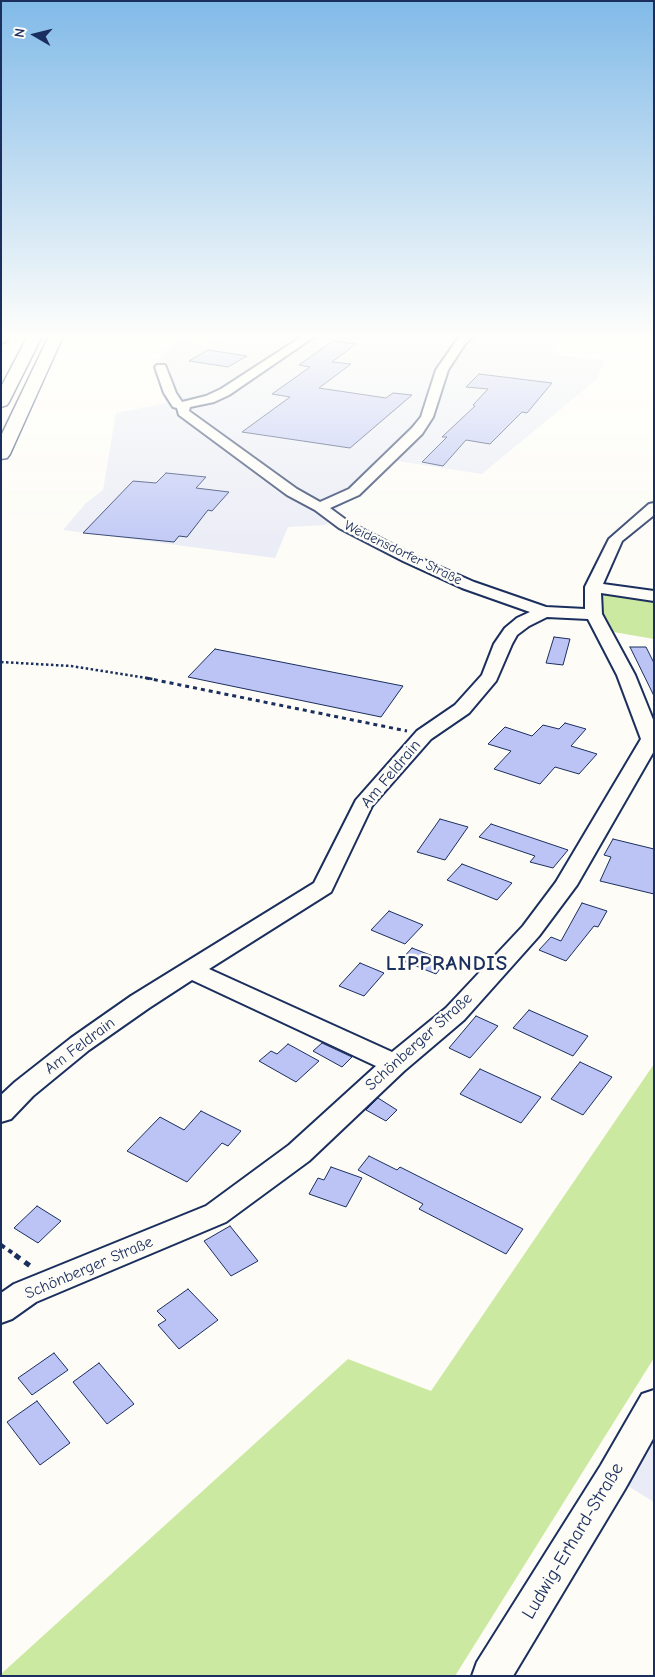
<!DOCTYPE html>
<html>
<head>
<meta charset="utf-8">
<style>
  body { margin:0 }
  #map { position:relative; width:655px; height:1677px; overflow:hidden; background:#fdfcf7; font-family:"Comic Neue",sans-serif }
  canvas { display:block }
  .frame { position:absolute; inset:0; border:2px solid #1b2f5e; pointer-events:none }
  .north { position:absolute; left:10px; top:10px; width:50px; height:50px; -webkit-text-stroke:4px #fdfcf7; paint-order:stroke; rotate:278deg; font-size:14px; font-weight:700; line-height:20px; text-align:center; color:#1b2f5e }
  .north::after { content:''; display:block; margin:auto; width:18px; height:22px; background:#1b2f5e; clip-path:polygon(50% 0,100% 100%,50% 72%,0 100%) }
</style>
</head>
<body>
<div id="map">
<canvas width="655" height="1677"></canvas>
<div class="frame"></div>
<div class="north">N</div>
</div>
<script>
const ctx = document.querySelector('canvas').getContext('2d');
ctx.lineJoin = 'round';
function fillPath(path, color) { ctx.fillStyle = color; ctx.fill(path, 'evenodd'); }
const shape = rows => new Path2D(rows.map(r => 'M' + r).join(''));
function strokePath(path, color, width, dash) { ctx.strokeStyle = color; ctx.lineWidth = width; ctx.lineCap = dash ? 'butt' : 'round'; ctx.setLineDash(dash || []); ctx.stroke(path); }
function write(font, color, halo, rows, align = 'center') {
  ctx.font = font + ' "Comic Neue",sans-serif'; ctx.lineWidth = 5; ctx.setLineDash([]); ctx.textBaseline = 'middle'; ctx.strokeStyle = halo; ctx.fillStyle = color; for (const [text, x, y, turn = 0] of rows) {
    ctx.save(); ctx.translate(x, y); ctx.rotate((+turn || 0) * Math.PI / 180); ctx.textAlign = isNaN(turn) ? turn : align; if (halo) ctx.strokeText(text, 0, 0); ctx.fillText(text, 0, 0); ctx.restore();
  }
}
fillPath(shape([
  [225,334,558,334,551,354,604,361,597,379,482,474,397,461,335,511,326,525,288,527,275,558,63,530,86,503,103,490,116,413,166,403,156,362,177,341,207,345],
  [654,1405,654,1502,613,1477]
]), '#e9ebf6');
fillPath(shape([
  [593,587,654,596,654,639,602,630],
  [654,1064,654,1358,455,1676,1,1676,1,1674,348,1359,431,1391]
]), '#cce9a1');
const building = shape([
  [333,341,356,344,332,362,351,364,319,388,386,398,393,393,412,395,350,448,242,432,290,397,272,394,310,367,299,365,333,341],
  [208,350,247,356,228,367,189,361,208,350],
  [479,374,552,383,527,413,522,412,490,444,466,440,443,466,422,462,447,437,442,437,475,406,473,405,488,389,466,387,479,374],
  [166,473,206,477,196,488,229,492,212,511,208,510,187,537,179,536,174,542,83,533,133,481,156,483,166,473],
  [554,637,570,639,563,665,546,663,554,637],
  [630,647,646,647,654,663,654,696,630,647],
  [215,649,403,686,381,717,188,677,215,649],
  [565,723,586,729,571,746,597,754,579,774,555,767,540,784,494,769,511,751,488,744,505,727,532,736,543,725,559,729,565,723],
  [440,819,468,827,445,860,417,852,440,819],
  [491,824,568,850,553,868,530,862,535,856,479,837,491,824],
  [613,839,654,849,654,894,600,881,611,857,604,855,613,839],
  [462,864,512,883,497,900,447,880,462,864],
  [582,903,607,911,598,927,594,926,566,961,539,950,551,937,561,941,582,903],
  [389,911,423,925,405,944,371,930,389,911],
  [412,948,446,961,436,974,401,960,412,948],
  [360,963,384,973,364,996,339,986,360,963],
  [529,1010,588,1036,573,1056,513,1028,529,1010],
  [476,1016,498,1026,470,1058,449,1048,476,1016],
  [322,1043,352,1057,342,1067,313,1051,322,1043],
  [288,1044,319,1061,296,1082,259,1061,271,1051,277,1054,288,1044],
  [580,1062,612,1077,583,1115,551,1099,580,1062],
  [480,1069,541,1097,521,1123,460,1094,480,1069],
  [378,1098,397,1110,386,1121,366,1110,378,1098],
  [201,1111,241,1131,228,1146,222,1143,187,1182,127,1151,160,1117,184,1130,201,1111],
  [369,1156,397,1170,400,1167,523,1229,506,1254,419,1209,423,1204,358,1170,369,1156],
  [331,1167,362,1178,346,1207,309,1194,318,1178,324,1180,331,1167],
  [37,1206,61,1221,38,1243,14,1228,37,1206],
  [230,1226,258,1261,231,1276,204,1241,230,1226],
  [188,1289,218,1320,179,1349,158,1325,166,1320,157,1311,188,1289],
  [54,1353,68,1370,32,1395,18,1378,54,1353],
  [99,1363,134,1404,107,1424,73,1382,99,1363],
  [37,1401,70,1443,40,1465,7,1422,37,1401]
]);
fillPath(building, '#bbc4f5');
strokePath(building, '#1b2f5e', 1);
const minor = shape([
  [1,334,9,334,5,342,1,343,1,334],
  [306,334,318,334,229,395,214,402,190,407,189,411,297,489,320,502,349,489,412,428,421,417,436,370,457,340,464,334,475,334,465,344,448,370,433,417,422,434,359,495,330,508,349,522,413,555,474,582,546,607,585,609,585,587,609,539,649,504,654,503,654,515,622,541,603,584,654,591,654,601,601,593,602,614,635,675,654,722,654,751,577,885,539,936,464,1020,404,1071,309,1161,226,1222,36,1302,12,1319,1,1323,1,1293,14,1284,206,1206,289,1145,376,1066,192,980,149,1008,89,1050,33,1096,11,1119,1,1122,1,1095,15,1082,71,1038,131,996,314,883,356,800,417,731,455,705,482,675,494,644,505,628,517,618,530,612,462,588,403,561,339,528,315,510,287,495,179,415,177,408,173,407,164,393,155,367,157,365,165,365,176,393,182,402,206,396,221,389,306,334],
  [547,617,588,619,617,675,641,739,556,882,523,926,446,1008,392,1052,209,969,331,892,372,806,431,739,469,713,496,681,512,644,517,635,529,626,547,617],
  [654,1390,654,1437,625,1489,513,1676,472,1676,477,1662,601,1465,642,1394,654,1390]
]);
const highway = shape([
  [29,334,43,334,9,402,7,405,1,407,1,387,29,334],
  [50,334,64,334,10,454,7,458,1,459,1,436,50,334]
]);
strokePath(minor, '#1b2f5e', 4);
strokePath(highway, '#1b2f5e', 3);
strokePath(shape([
  [1,662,71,666,153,679]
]), '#1b2f5e', 2.5, [2.5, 2.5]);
strokePath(shape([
  [146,678,407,731]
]), '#1b2f5e', 3, [4, 4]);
strokePath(shape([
  [1,1245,17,1256]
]), '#1b2f5e', 4, [4.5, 4.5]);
strokePath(shape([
  [15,1255,33,1268]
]), '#1b2f5e', 5, [6, 6]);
fillPath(minor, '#fdfcf7');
fillPath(highway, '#fdfcf7');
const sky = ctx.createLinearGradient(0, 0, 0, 569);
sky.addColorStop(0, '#81bae8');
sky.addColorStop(0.59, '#fefefb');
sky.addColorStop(1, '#fefefb00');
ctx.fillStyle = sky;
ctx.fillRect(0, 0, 655, 569);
write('14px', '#1b2f5e', '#fdfcf7', [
  ["Weidensdorfer Straße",403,553,26]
]);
write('16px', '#1b2f5e', '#fdfcf7', [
  ["Am Feldrain",391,774,-50],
  ["Schönberger Straße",419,1042,-42],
  ["Am Feldrain",80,1046,-37],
  ["Schönberger Straße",89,1268,-23]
]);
write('19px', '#1b2f5e', '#fdfcf7', [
  ["Ludwig-Erhard-Straße",573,1541,-59]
]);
ctx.letterSpacing = '1px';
write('bold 21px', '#1b2f5e', '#fdfcf7', [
  ["LIPPRANDIS",447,964]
]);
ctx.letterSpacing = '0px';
</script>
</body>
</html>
